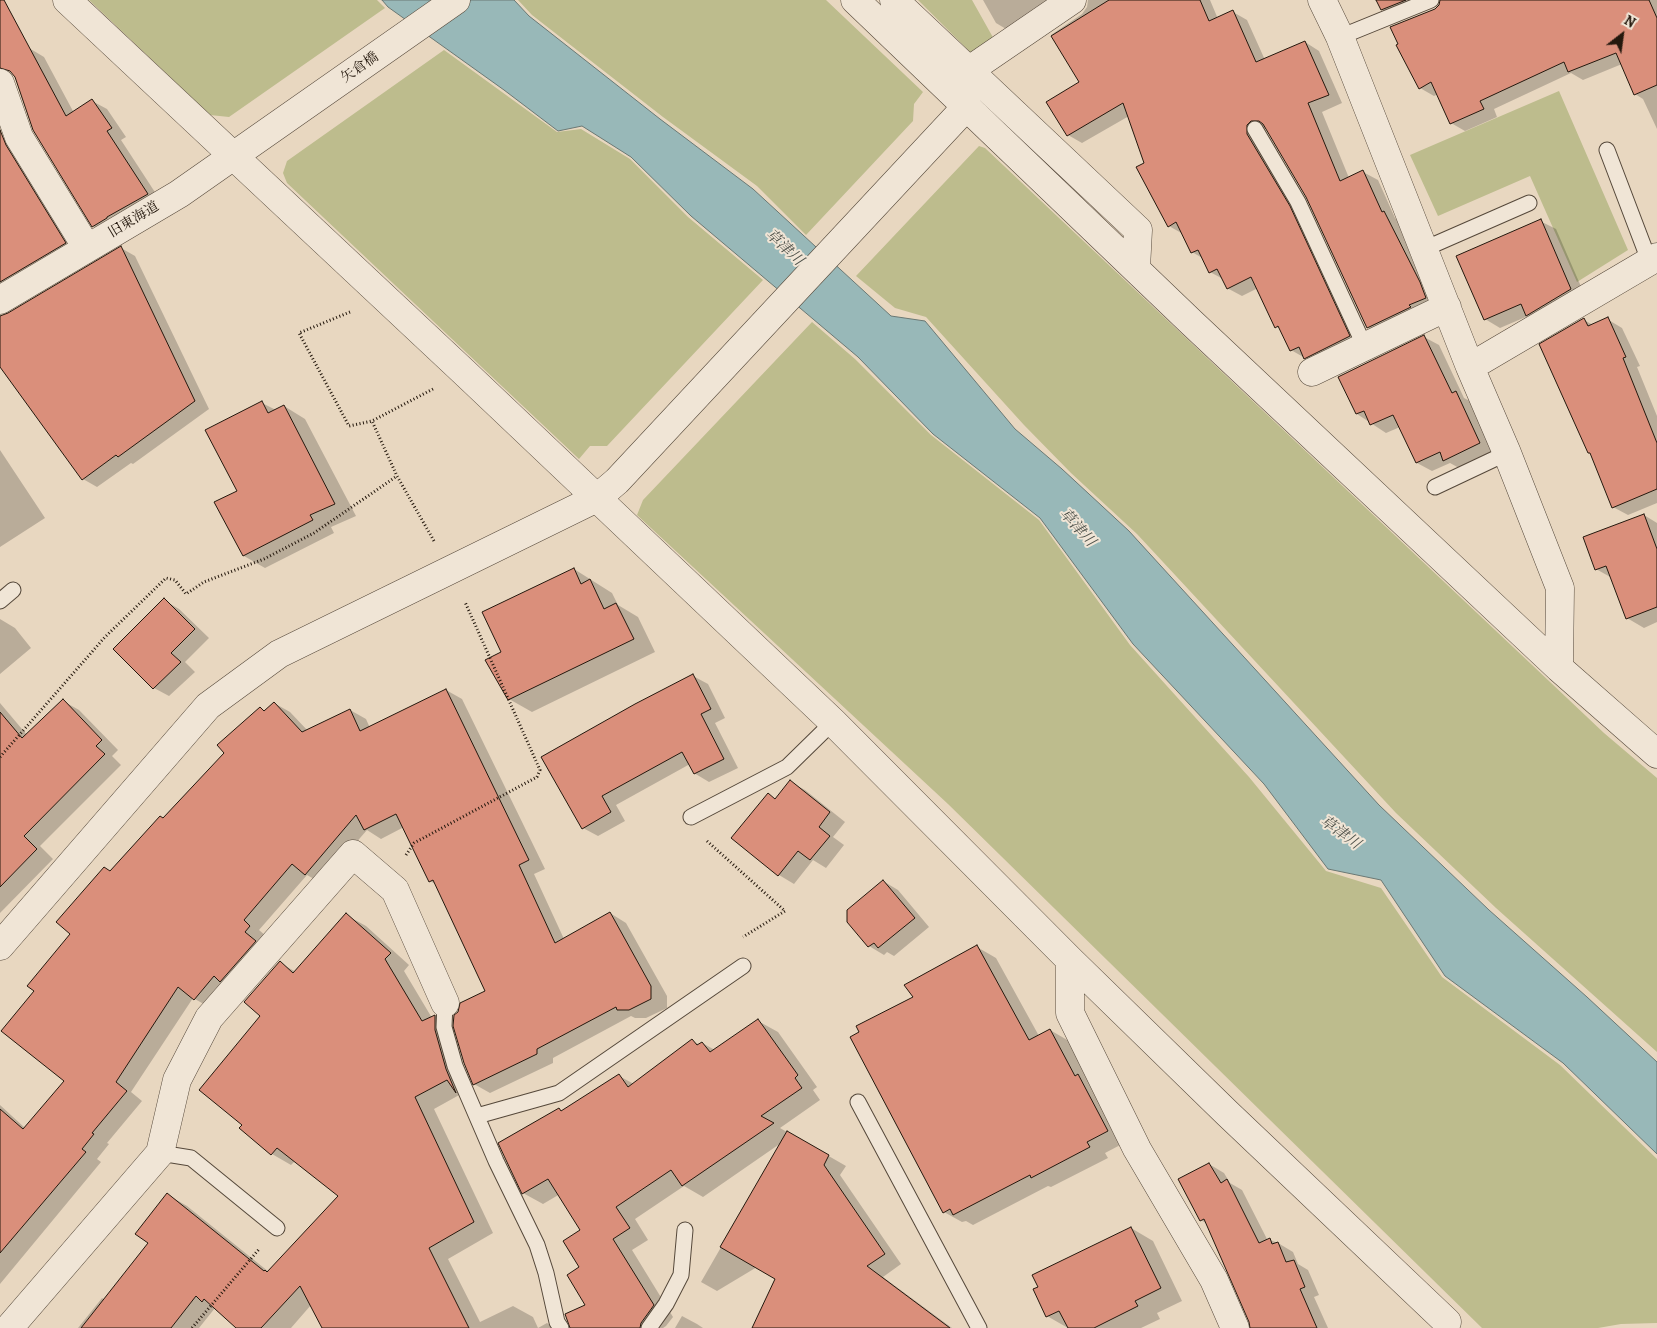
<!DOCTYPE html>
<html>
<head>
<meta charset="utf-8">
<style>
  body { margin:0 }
  #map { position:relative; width:1657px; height:1328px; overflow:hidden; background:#e8d7c0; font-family:Alegreya,serif }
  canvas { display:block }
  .north { position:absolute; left:1597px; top:10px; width:50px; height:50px; -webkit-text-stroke:4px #f0e5d6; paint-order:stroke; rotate:30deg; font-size:14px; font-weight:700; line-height:20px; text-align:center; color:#24180d }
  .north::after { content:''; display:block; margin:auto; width:18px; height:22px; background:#24180d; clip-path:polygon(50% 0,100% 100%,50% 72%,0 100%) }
</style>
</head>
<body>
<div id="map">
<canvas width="1657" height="1328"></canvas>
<div class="north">N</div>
</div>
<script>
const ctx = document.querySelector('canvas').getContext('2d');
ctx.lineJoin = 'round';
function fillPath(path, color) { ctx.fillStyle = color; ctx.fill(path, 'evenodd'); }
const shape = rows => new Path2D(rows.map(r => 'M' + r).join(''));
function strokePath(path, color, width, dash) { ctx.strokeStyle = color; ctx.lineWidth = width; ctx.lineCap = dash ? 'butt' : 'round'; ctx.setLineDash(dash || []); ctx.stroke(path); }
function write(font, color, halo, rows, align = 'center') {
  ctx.font = font + ' Alegreya,"Noto Serif JP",serif'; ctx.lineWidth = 4; ctx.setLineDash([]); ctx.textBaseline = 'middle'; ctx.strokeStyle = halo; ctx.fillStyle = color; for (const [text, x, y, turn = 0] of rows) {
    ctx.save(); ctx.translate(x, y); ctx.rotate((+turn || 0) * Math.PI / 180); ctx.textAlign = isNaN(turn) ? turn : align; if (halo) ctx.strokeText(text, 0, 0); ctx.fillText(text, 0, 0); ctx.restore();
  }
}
fillPath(shape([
  [89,0,377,0,385,8,229,117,210,115],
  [518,0,826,0,923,92,914,104,913,121,806,235,757,186,663,117,532,15],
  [918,0,972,0,995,41,973,55],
  [444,50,557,132,581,129,630,159,688,217,763,280,607,446,590,446,579,459,287,183,283,173,287,161],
  [1559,91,1628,250,1577,282,1530,176,1438,216,1410,155],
  [979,146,985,148,1604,733,1657,778,1657,1052,1496,908,1396,813,1137,534,1071,473,1024,425,926,317,895,308,856,276],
  [812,322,855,359,931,435,1039,520,1130,645,1249,777,1326,871,1381,888,1442,977,1560,1065,1657,1159,1657,1323,1621,1324,1598,1328,1482,1328,948,804,637,515,643,500]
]), '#bdbc8d');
const water = shape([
  [382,0,514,0,529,16,660,119,753,189,891,316,925,321,1015,429,1062,469,1129,531,1379,805,1489,910,1587,997,1657,1062,1657,1154,1563,1063,1445,976,1381,880,1328,869,1264,784,1133,644,1040,518,933,434,858,357,691,216,631,157,582,126,558,131,504,90,388,7,382,0]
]);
fillPath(water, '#98b8b8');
strokePath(water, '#6a7874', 1);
fillPath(shape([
  [983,0,1070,0,1011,32,996,23],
  [1088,0,1210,0,1218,19,1233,12,1247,20,1265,60,1305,42,1319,51,1342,103,1322,112,1349,178,1363,172,1378,180,1395,218,1399,221,1439,306,1382,336,1368,327,1307,197,1267,128,1265,128,1261,133,1363,345,1319,366,1291,350,1281,329,1276,327,1258,288,1242,296,1227,288,1223,279,1210,272,1204,259,1192,252,1183,234,1169,226,1129,116,1082,143,1068,135,1081,82,1051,35,1082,14,1087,7],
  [1378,0,1440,0,1397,17,1382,9],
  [1441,0,1657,0,1657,129,1643,99,1635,94,1622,64,1583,80,1571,73,1494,109,1497,117,1465,131,1451,123,1438,94,1434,96,1420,88,1436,9,1441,2],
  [29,48,44,57,74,113,92,101,107,109,126,137,121,140,162,203,108,235,93,226],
  [2,137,21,148,84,254,0,309,0,139],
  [1540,221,1556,229,1586,298,1542,324,1528,316,1500,328,1485,319],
  [121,248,135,256,209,409,133,464,131,463,97,487,83,479,0,364,0,359,8,315],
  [1607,319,1622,328,1640,366,1637,367,1657,416,1657,503,1628,515,1613,507,1584,320,1593,325],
  [1424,337,1439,345,1464,398,1470,401,1495,452,1459,468,1450,463,1432,471,1417,463,1400,427,1386,433,1357,414],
  [262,403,276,410,284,406,305,419,356,516,331,527,334,533,265,568,244,556,216,503,239,491],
  [0,450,45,518,0,547],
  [1644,515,1657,523,1657,622,1644,628,1627,618,1612,578,1596,569],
  [574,569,612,593,618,605,638,617,655,652,532,712,509,699,502,653],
  [164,600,179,609,209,638,185,662,195,672,169,696,154,688],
  [0,619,15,628,31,648,0,674],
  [693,676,708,684,725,718,715,723,738,768,709,782,694,773,690,764,616,805,625,821,598,836,583,828,542,757],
  [446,690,462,699,545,869,534,874,564,939,610,913,626,923,667,996,667,1008,646,1018,635,1018,631,1016,553,1058,553,1063,490,1093,474,1084,486,992,437,885,430,881,404,827,381,839,367,830,321,883,307,875,259,930,266,936,211,1008,193,998,131,1092,142,1101,107,1143,109,1144,97,1159,101,1162,0,1284,0,1105,25,1128,66,1080,36,991,111,872,225,753,260,708,265,711,274,703,290,712,308,731,350,710,366,719,370,728],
  [63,701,79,710,118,750,112,756,121,765,40,846,53,859,0,913,0,703,27,735],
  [790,782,805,790,845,822,833,837,844,845,826,868,813,860,794,884,779,875,733,838,768,795,776,799],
  [883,881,898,890,929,927,894,956,887,952,884,955,869,946],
  [346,915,366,926,409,965,404,971,432,1018,435,1016,454,1028,454,1042,461,1094,434,1109,493,1233,448,1259,480,1322,513,1306,533,1317,538,1328,547,1323,555,1328,323,1328,311,1305,291,1328,238,1328,215,1308,199,1328,78,1328,102,1298,105,1300,150,1243,168,1195,187,1206,269,1272,340,1196,295,1161,291,1165,272,1154,244,1125,262,1016,280,963,296,972],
  [977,947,996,958,1039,1036,1050,1030,1069,1041,1126,1142,1105,1153,1108,1158,1051,1187,1048,1186,973,1225,966,1221,962,1222,944,1212,915,998],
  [758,1021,778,1032,817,1087,813,1090,820,1100,780,1128,846,1166,840,1175,901,1264,883,1277,952,1328,755,1328,777,1278,757,1267,717,1291,701,1282,781,1143,703,1197,684,1186,635,1219,648,1240,632,1250,673,1317,666,1326,663,1328,572,1328,586,1305,581,1268,582,1230,560,1194,543,1204,523,1193,559,1109,562,1111,619,1076,634,1084,692,1041,700,1045,702,1043,715,1050],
  [1209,1164,1224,1173,1230,1183,1242,1190,1268,1241,1270,1240,1278,1243,1293,1252,1298,1264,1308,1270,1319,1295,1314,1297,1328,1328,1255,1328,1207,1224,1201,1220],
  [1131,1228,1153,1241,1182,1301,1157,1313,1160,1319,1141,1328,1068,1328,1047,1316],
  [682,1316,697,1324,703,1328,675,1328]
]), '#0003');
const building = shape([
  [0,0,4,0,66,116,92,99,112,128,107,131,148,194,107,217,107,218,92,227,33,130,15,77,10,71,0,68,0,0],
  [1109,0,1200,0,1209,21,1233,10,1256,62,1305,41,1329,95,1308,103,1340,181,1363,170,1382,212,1384,211,1420,282,1426,298,1409,305,1411,307,1367,328,1306,197,1263,124,1259,121,1251,121,1247,125,1247,134,1290,206,1350,336,1304,359,1299,347,1290,351,1278,326,1275,328,1251,277,1227,289,1217,269,1209,273,1198,250,1191,253,1176,222,1168,227,1136,167,1144,163,1123,103,1067,136,1046,102,1079,82,1051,36,1109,0],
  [1376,0,1406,0,1381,10,1376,0],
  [1440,0,1649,0,1657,18,1657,85,1634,95,1616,53,1568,72,1564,62,1480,101,1484,109,1450,124,1431,82,1419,89,1396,45,1398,44,1390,27,1435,9,1439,5,1440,0],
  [0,130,6,145,66,243,0,282,0,130],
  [1541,219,1571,289,1526,316,1521,304,1484,320,1456,256,1541,219],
  [121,246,195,401,118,457,116,455,82,480,0,367,0,316,8,313,121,246],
  [1608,317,1626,357,1623,358,1657,443,1657,489,1612,508,1590,453,1588,453,1539,344,1584,318,1588,326,1608,317],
  [1424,335,1452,393,1456,391,1480,443,1443,461,1440,452,1416,463,1393,415,1370,425,1364,411,1356,414,1338,377,1424,335],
  [262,401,268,413,284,405,335,504,310,515,313,520,243,556,214,502,237,491,205,430,262,401],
  [1644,514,1657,549,1657,607,1626,619,1606,566,1595,570,1583,537,1644,514],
  [574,568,581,584,590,579,604,609,616,603,634,639,508,700,485,660,501,652,482,612,574,568],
  [164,598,195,629,171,653,181,662,153,689,113,649,164,598],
  [693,674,711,709,701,714,724,759,694,774,682,752,602,796,611,812,582,829,541,757,635,704,693,674],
  [446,689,529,860,519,865,555,943,610,912,651,986,651,999,629,1010,617,1010,616,1007,537,1049,537,1054,473,1085,464,1063,453,1026,454,1015,458,1012,460,1003,485,991,433,880,429,882,396,814,364,830,356,815,305,875,292,864,244,920,250,926,245,932,256,941,220,982,214,976,194,1000,178,987,116,1082,127,1091,92,1133,94,1134,82,1149,86,1152,0,1253,0,1109,23,1129,64,1081,1,1031,34,991,27,986,70,934,56,922,104,867,110,871,160,816,163,818,224,753,217,745,260,707,264,711,274,702,302,732,350,709,360,731,446,689],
  [63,699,102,740,96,746,105,754,24,836,37,849,0,887,0,712,22,738,63,699],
  [790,780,830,812,819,827,830,836,810,860,798,851,778,876,731,838,768,793,775,799,790,780],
  [883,880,915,918,878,948,874,943,868,947,847,922,847,910,883,880],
  [346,913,391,953,385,959,422,1021,435,1015,435,1030,446,1069,456,1093,447,1080,415,1097,474,1222,429,1248,469,1328,322,1328,300,1286,261,1328,236,1328,204,1299,202,1302,196,1296,171,1328,81,1328,148,1243,135,1234,167,1193,264,1271,265,1270,267,1272,338,1196,277,1148,271,1155,239,1128,242,1125,199,1090,260,1016,244,1002,280,961,293,973,346,913],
  [977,945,1029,1040,1050,1029,1075,1076,1078,1074,1108,1131,1087,1142,1090,1147,1031,1178,1030,1175,953,1215,950,1209,943,1213,850,1037,859,1032,856,1026,913,997,904,985,977,945],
  [758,1019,798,1075,795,1078,802,1088,761,1116,774,1123,682,1186,671,1170,616,1207,630,1228,613,1239,654,1305,641,1323,640,1328,570,1328,565,1314,585,1305,567,1275,579,1267,563,1241,580,1230,548,1179,522,1194,498,1143,559,1108,561,1111,619,1074,628,1087,692,1039,697,1045,702,1042,710,1052,758,1019],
  [787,1131,829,1155,824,1165,885,1254,867,1266,950,1328,752,1328,775,1279,720,1247,787,1131],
  [1209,1163,1221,1183,1227,1179,1259,1243,1270,1238,1272,1244,1278,1242,1286,1262,1294,1260,1305,1287,1300,1289,1317,1328,1250,1328,1249,1322,1204,1219,1200,1221,1178,1179,1209,1163],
  [1131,1227,1161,1288,1135,1301,1138,1306,1094,1328,1068,1328,1059,1311,1046,1317,1033,1289,1038,1287,1032,1275,1131,1227]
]);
fillPath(building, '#da8f7b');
strokePath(building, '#24180d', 1);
const lane = shape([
  [1340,37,1431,0],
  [1255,129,1298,202,1365,347],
  [1607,150,1650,263],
  [1424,249,1529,203],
  [1435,487,1507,453],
  [0,601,13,590],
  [691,817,787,767,833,722],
  [445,1003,444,1027,455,1066,496,1161,537,1245,546,1273,557,1322,561,1328],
  [858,1102,979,1328],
  [477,1116,559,1093,743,966],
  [160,1153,191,1158,277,1228],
  [649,1328,666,1304,681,1275,685,1230]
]);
const street = shape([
  [67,0,465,373,833,722,1070,960,1227,1113,1447,1322],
  [855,0,1192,323,1559,668,1657,754],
  [894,0,1138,230,1136,268],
  [1322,0,1340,37,1470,367,1507,453,1560,588,1559,668],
  [968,71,1072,0],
  [0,83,19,137,87,248],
  [0,300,179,194,456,0],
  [1470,367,1657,257],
  [1312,372,1447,307],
  [0,946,208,706,279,654,597,498,617,481,967,106],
  [1070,960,1070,1013,1137,1149,1214,1280,1235,1328],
  [9,1328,160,1153,177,1080,209,1018,353,854,395,890,445,1003]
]);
strokePath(lane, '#55483a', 17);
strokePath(street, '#55483a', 29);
strokePath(shape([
  [350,312,299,333,349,426,372,421],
  [433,389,372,421,397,476,434,541],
  [0,757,105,637,166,578,175,580,186,594,204,582,264,559,314,533,397,476],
  [707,841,785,911,743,937],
  [406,855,414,843,537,777,540,770,465,602],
  [192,1328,260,1248]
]), '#24180d', 3, [1, 2.5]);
strokePath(lane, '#f0e5d6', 15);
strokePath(street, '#f0e5d6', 28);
write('14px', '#24180d', '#f0e5d6', [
  ["矢倉橋",360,68,-35],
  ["旧東海道",134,220,-31]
]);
write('italic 15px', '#4d5049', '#f0e5d6', [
  ["草津川",784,248,43],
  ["草津川",1077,528,48],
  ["草津川",1340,833,36]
]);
</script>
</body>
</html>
